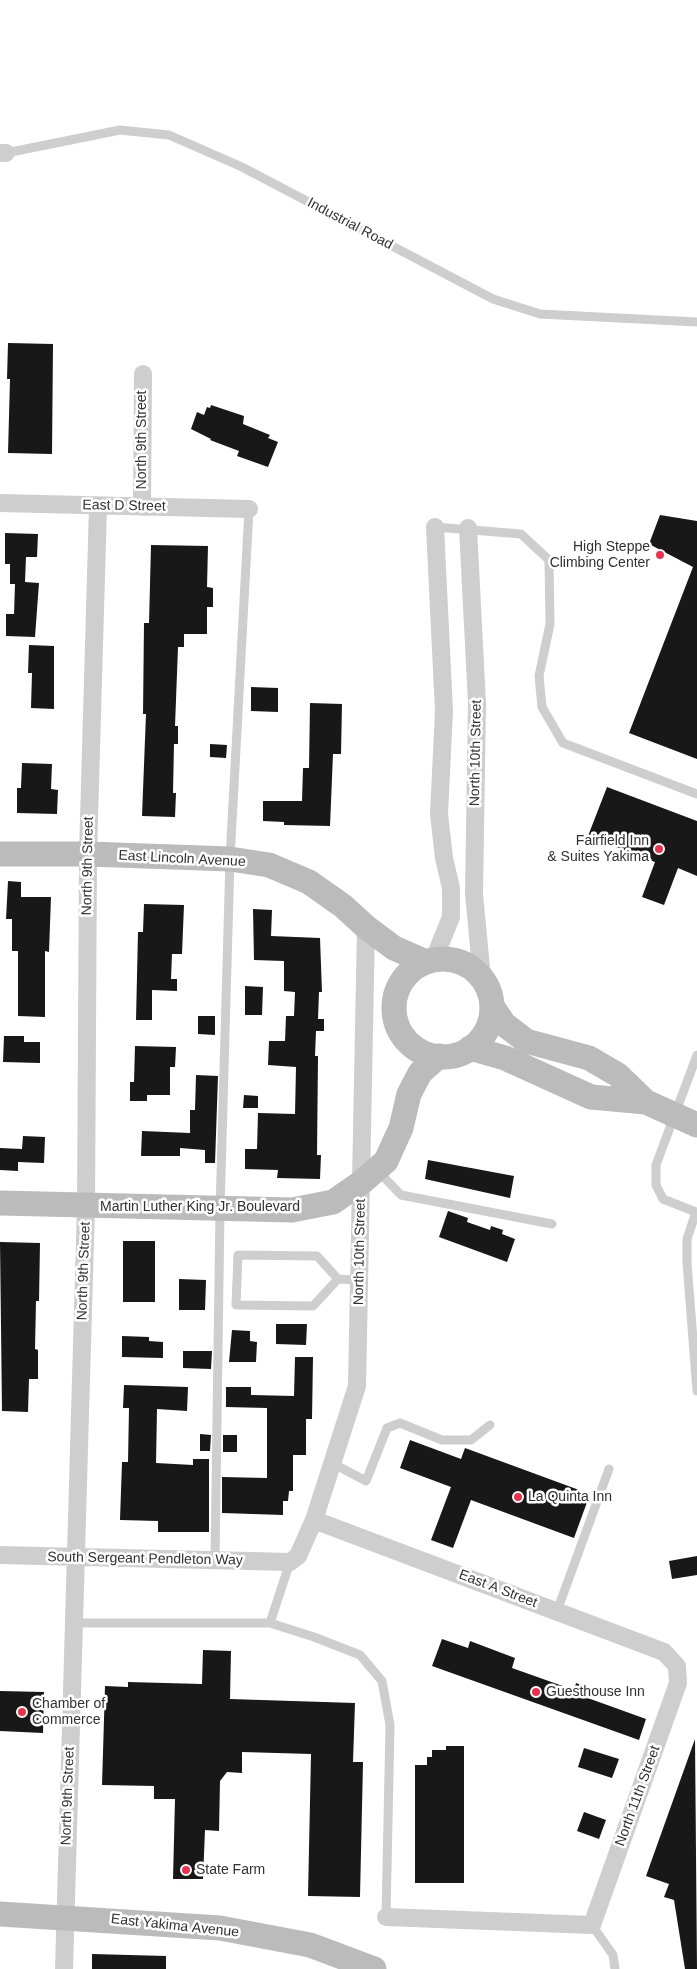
<!DOCTYPE html>
<html>
<head>
<meta charset="utf-8">
<style>
  body { margin:0 }
  canvas { display:block; background:#fff }
</style>
</head>
<body>
<canvas width="697" height="1969"></canvas>
<script>
const ctx = document.querySelector('canvas').getContext('2d');
ctx.lineJoin = 'round';
function fillPath(path, color) { ctx.fillStyle = color; ctx.fill(path, 'evenodd'); }
const shape = rows => new Path2D(rows.map(r => 'M' + r).join(''));
function strokePath(path, color, width, dash) { ctx.strokeStyle = color; ctx.lineWidth = width; ctx.lineCap = dash ? 'butt' : 'round'; ctx.setLineDash(dash || []); ctx.stroke(path); }
function write(font, color, halo, rows, align = 'center') {
  ctx.font = font + ' Arial,sans-serif'; ctx.lineWidth = 5; ctx.setLineDash([]); ctx.textBaseline = 'middle'; ctx.strokeStyle = halo; ctx.fillStyle = color; for (const [text, x, y, turn = 0] of rows) {
    ctx.save(); ctx.translate(x, y); ctx.rotate((+turn || 0) * Math.PI / 180); ctx.textAlign = isNaN(turn) ? turn : align; if (halo) ctx.strokeText(text, 0, 0); ctx.fillText(text, 0, 0); ctx.restore();
  }
}
fillPath(shape([
  [8,343,53,344,52,454,8,453,10,379,7,379],
  [211,405,244,416,243,424,270,435,268,438,278,442,268,467,237,456,239,451,210,440,211,439,191,429,197,412,204,415,207,407,210,408],
  [660,515,697,521,697,759,629,733,693,567,649,544],
  [5,533,38,534,37,557,26,557,25,582,39,583,35,637,6,636,6,614,14,614,15,584,10,584,10,564,5,564],
  [151,545,208,546,207,587,213,588,213,607,207,607,207,634,184,634,184,647,178,647,175,726,178,726,178,744,174,744,173,793,176,793,175,817,142,816,146,714,143,714,144,623,149,623],
  [29,645,54,646,54,709,31,708,32,673,28,673],
  [251,687,278,688,278,712,251,711],
  [310,703,342,704,341,754,333,754,330,826,284,825,284,822,263,821,263,801,302,801,303,768,309,768],
  [210,744,227,745,226,758,210,757],
  [22,763,52,764,51,789,58,790,57,814,17,813,17,788,21,788],
  [607,787,697,821,697,876,678,868,664,905,642,897,655,862,588,836],
  [8,881,21,882,21,897,51,897,49,952,45,951,45,1017,18,1016,18,951,12,951,12,919,6,919],
  [144,904,184,905,182,954,172,954,171,979,177,979,177,991,152,990,152,1020,136,1020,138,932,143,932],
  [253,909,272,910,271,936,320,938,322,992,319,992,318,1019,324,1019,324,1031,316,1031,315,1056,318,1056,317,1155,321,1155,320,1179,277,1178,278,1170,245,1169,245,1149,257,1149,258,1113,295,1114,296,1067,268,1065,269,1041,285,1041,286,1016,294,1016,295,992,284,991,284,961,254,960],
  [245,986,263,987,262,1015,245,1015],
  [198,1016,215,1016,215,1035,198,1034],
  [4,1036,24,1036,24,1042,40,1042,40,1063,3,1062],
  [135,1046,176,1047,175,1067,170,1067,170,1095,147,1095,147,1101,130,1101,130,1082,134,1082],
  [196,1075,218,1076,215,1163,205,1163,205,1150,180,1148,180,1156,141,1156,142,1131,190,1133,190,1110,195,1110],
  [244,1095,258,1096,258,1108,243,1108],
  [23,1136,45,1137,44,1163,18,1162,18,1171,0,1170,0,1148,22,1149],
  [428,1160,514,1176,510,1198,425,1179],
  [448,1211,468,1218,467,1222,490,1230,491,1226,503,1230,502,1234,515,1239,507,1262,439,1237],
  [123,1241,155,1241,155,1302,123,1302],
  [0,1242,40,1243,39,1301,36,1301,35,1349,38,1350,38,1379,29,1379,28,1412,2,1411],
  [179,1279,206,1280,205,1310,179,1310],
  [276,1324,307,1324,306,1345,276,1344],
  [232,1330,250,1331,250,1341,257,1342,256,1362,229,1362],
  [122,1336,149,1337,149,1341,163,1342,163,1358,122,1357],
  [183,1351,212,1351,211,1369,183,1368],
  [295,1357,313,1357,312,1419,306,1419,306,1455,293,1455,293,1491,289,1491,288,1501,283,1501,283,1515,222,1513,222,1477,267,1478,267,1408,226,1407,226,1387,251,1387,251,1395,294,1396],
  [124,1385,188,1387,187,1411,157,1409,156,1463,193,1465,193,1459,209,1459,209,1532,158,1532,158,1521,120,1520,122,1462,128,1462,129,1408,123,1408],
  [200,1434,211,1435,210,1451,200,1451],
  [223,1435,237,1435,237,1452,223,1452],
  [410,1440,461,1459,465,1448,590,1494,574,1538,471,1500,453,1548,431,1540,451,1487,400,1468],
  [697,1556,697,1575,672,1579,669,1561],
  [442,1639,468,1648,470,1641,515,1658,512,1668,574,1690,576,1683,588,1688,585,1697,646,1719,639,1740,432,1666],
  [203,1650,231,1651,230,1699,355,1703,353,1762,363,1762,360,1897,308,1896,311,1754,242,1752,242,1773,227,1772,220,1781,219,1831,205,1830,203,1879,173,1879,175,1799,154,1799,154,1786,102,1785,105,1686,128,1687,128,1682,202,1684],
  [0,1691,44,1692,43,1733,0,1731],
  [695,1739,697,1969,685,1969,674,1900,664,1897,669,1884,646,1876],
  [446,1746,464,1746,464,1883,415,1883,415,1765,427,1765,427,1757,432,1757,432,1750,446,1750],
  [584,1748,619,1759,612,1778,578,1767],
  [584,1812,606,1820,599,1839,577,1831],
  [92,1954,166,1956,166,1969,92,1969]
]), '#181818');
strokePath(shape([
  [6,153,120,130,169,135,242,167,493,299,540,314,697,322],
  [435,527,521,534,549,560,550,624,539,676,542,707,563,743,697,794],
  [697,1055,656,1165,656,1185,663,1199,696,1212,687,1239,687,1263,697,1391],
  [377,1170,401,1195,552,1224],
  [338,1279,317,1256,238,1255,236,1305,313,1306,338,1279,359,1280],
  [332,1463,366,1481,387,1428,400,1423,442,1440,471,1440,490,1425],
  [215,1560,220,1210,230,859,249,509],
  [557,1611,609,1469],
  [73,1623,270,1623,314,1637,360,1655,382,1681,390,1725,386,1917],
  [270,1623,290,1562],
  [592,1925,613,1955,615,1969]
]), '#cecece', 9);
strokePath(shape([
  [0,153,6,153],
  [0,503,249,509],
  [142,507,143,374],
  [468,528,477,703,474,894,482,978],
  [434,959,451,917,451,888,444,858,439,814,444,711,435,527],
  [314,1520,664,1652,677,1666,678,1683,592,1925,386,1917],
  [0,1555,290,1562,298,1556,314,1520,357,1386,366,927],
  [64,1969,86,1206,88,854,98,506]
]), '#cecece', 18);
strokePath(shape([
  [0,854,88,854,230,859,269,865,309,882,343,906,366,927,394,948,426,962],
  '394 1008a49 49 0 1 1 98 0a49 49 0 1 1-98 0Z',
  [492,1006,504,1024,526,1041,589,1058,618,1075,646,1102],
  [470,1048,505,1058,591,1097,646,1102,697,1125],
  [0,1203,292,1210,333,1202,362,1182,386,1161,401,1128,409,1094,420,1073,439,1056],
  [0,1914,220,1928,310,1945,374,1969]
]), '#bbb', 25);
for (const [x, y, r, color] of [
  [660,555,5,"#ea324e"],
  [659,849,5,"#ea324e"],
  [518,1497,5,"#ea324e"],
  [536,1692,5,"#ea324e"],
  [22,1712,5,"#ea324e"],
  [186,1870,5,"#ea324e"]
]) { const dot = new Path2D(); dot.arc(x, y, r, 0, 2 * Math.PI); ctx.fillStyle = color; ctx.fill(dot); strokePath(dot, '#fff', 2); }
write('14px', '#313131', '#fff', [
  ["Industrial Road",350,224,28],
  ["North 9th Street",142,440,-90],
  ["East D Street",124,506,1],
  ["North 10th Street",476,753,-89],
  ["East Lincoln Avenue",182,859,3],
  ["North 9th Street",88,866,-89],
  ["Martin Luther King Jr. Boulevard",200,1207],
  ["North 10th Street",360,1252,-89],
  ["North 9th Street",84,1271,-88],
  ["South Sergeant Pendleton Way",145,1559,1],
  ["East A Street",498,1589,21],
  ["North 9th Street",68,1796,-88],
  ["North 11th Street",638,1796,-70],
  ["East Yakima Avenue",175,1926,6]
]);
write('14px', '#313131', '#fff', [
  ["High Steppe",650,547,"right"],
  ["Climbing Center",650,563,"right"],
  ["Fairfield Inn",649,841,"right"],
  ["& Suites Yakima",649,857,"right"],
  ["La Quinta Inn",528,1497],
  ["Guesthouse Inn",546,1692],
  ["Chamber of",32,1704],
  ["Commerce",32,1720],
  ["State Farm",196,1870]
], 'left');
</script>
</body>
</html>
